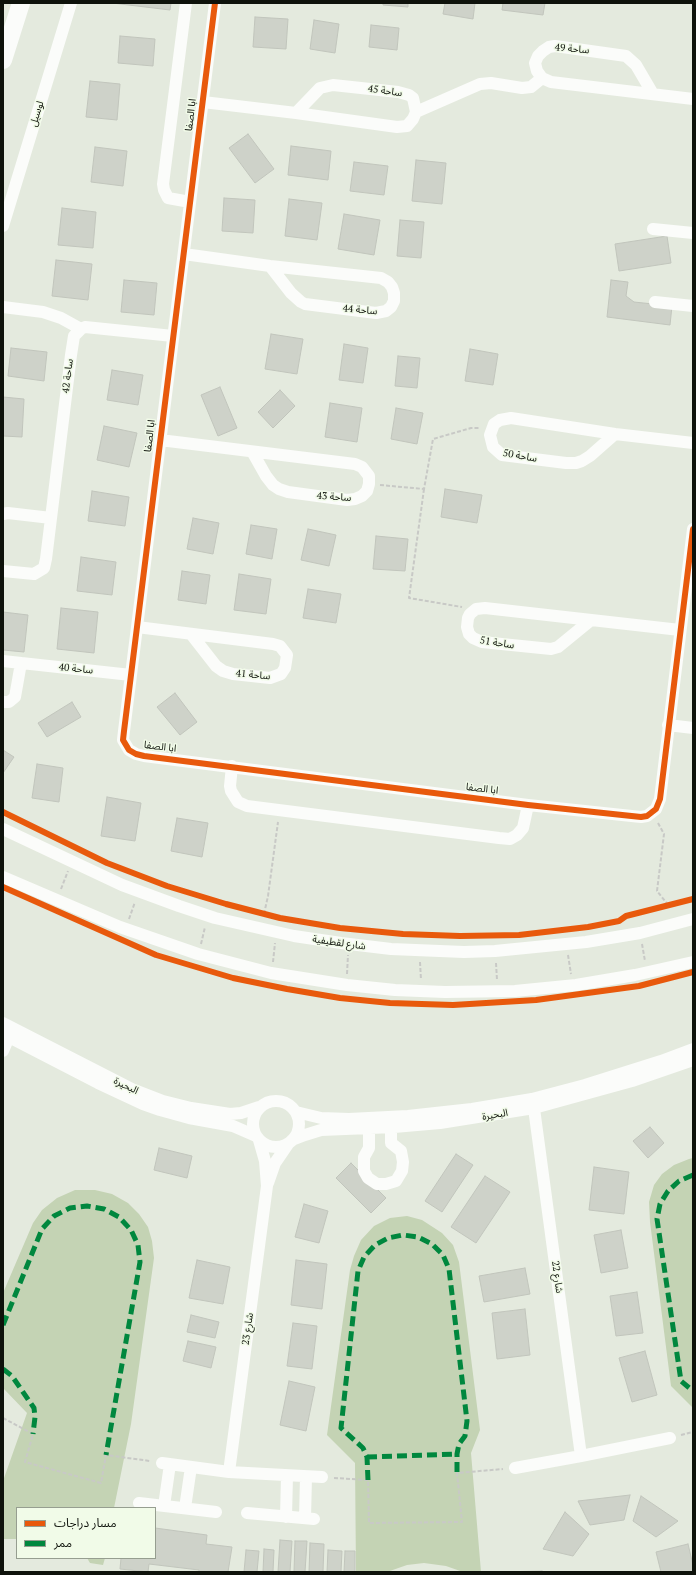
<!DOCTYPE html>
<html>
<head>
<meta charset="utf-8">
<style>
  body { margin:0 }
  #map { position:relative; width:696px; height:1575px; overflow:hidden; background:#e4eade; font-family:"PT Serif","Noto Sans Arabic",serif }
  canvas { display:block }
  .frame { position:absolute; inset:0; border:4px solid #0e120b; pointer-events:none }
  .legend { position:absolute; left:16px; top:1507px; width:140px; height:52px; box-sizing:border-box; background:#f1fbe8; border:1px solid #969e90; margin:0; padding:5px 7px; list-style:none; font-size:12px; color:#0e120b }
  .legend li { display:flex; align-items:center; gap:8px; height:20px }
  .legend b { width:20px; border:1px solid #969e90 }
</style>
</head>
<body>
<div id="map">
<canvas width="696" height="1575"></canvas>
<div class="frame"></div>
<ul class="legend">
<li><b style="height:5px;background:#e8590c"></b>مسار دراجات</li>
<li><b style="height:5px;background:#00873e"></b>ممر</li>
</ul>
</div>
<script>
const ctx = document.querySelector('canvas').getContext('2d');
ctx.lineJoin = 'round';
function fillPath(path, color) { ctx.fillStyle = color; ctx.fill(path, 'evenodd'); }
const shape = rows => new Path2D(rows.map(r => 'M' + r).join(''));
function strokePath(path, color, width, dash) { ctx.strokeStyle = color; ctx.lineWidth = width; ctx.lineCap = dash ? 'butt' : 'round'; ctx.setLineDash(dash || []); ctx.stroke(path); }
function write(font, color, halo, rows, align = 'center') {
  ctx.font = font + ' "PT Serif","Noto Sans Arabic",serif'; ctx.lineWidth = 3; ctx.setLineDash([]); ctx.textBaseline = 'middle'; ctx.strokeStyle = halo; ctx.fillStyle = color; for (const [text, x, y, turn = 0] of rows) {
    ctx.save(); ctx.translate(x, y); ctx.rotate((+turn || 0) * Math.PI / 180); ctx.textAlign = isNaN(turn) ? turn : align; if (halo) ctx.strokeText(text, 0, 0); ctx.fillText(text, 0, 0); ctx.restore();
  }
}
fillPath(shape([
  [693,1158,693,1408,671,1386,650,1222,649,1202,654,1185,662,1174,674,1165,689,1159],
  [75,1190,95,1190,112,1194,128,1203,139,1214,148,1227,152,1241,154,1258,131,1424,114,1508,17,1508,17,1539,4,1539,3,1538,3,1481,27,1413,3,1388,3,1293,33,1223,42,1210,57,1198],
  [407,1216,422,1220,442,1233,453,1245,459,1262,480,1430,471,1453,481,1572,463,1572,446,1566,424,1563,407,1565,387,1572,356,1572,355,1463,327,1435,350,1270,354,1256,361,1240,374,1226,390,1218],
  [87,1558,105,1558,103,1565,90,1563]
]), '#c4d3b4');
const building = shape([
  [112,3,171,3,170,10,112,3],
  [383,3,408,3,408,7,383,5,383,3],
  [445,3,475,3,473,19,443,14,445,3],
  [503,3,545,3,543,15,502,10,503,3],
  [255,17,288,19,286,49,253,47,255,17],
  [314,20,339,24,335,53,310,49,314,20],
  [371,25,399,28,397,50,369,47,371,25],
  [120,36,155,39,153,66,118,63,120,36],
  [90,81,120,84,117,120,86,117,90,81],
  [248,134,274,169,255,183,229,148,248,134],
  [291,146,331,151,328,180,288,175,291,146],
  [95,147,127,151,123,186,91,182,95,147],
  [416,160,446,163,442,204,412,201,416,160],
  [354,162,388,166,384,195,350,191,354,162],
  [224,198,255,200,253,233,222,231,224,198],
  [289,199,322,203,317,240,285,236,289,199],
  [62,208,96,212,93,248,58,245,62,208],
  [344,214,380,220,374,255,338,249,344,214],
  [400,220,424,222,421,258,397,256,400,220],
  [667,236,671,263,619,271,615,244,667,236],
  [56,260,92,264,88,300,52,296,56,260],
  [124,280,157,283,154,315,121,312,124,280],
  [611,280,628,282,626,296,634,302,672,306,670,325,607,317,611,280],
  [271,334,303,339,297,374,265,369,271,334],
  [344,344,368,348,363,383,339,380,344,344],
  [11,348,47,352,44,381,8,376,11,348],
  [470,349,498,354,493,385,465,381,470,349],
  [398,356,420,358,417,388,395,386,398,356],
  [112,370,143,375,138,405,107,400,112,370],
  [220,387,237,428,218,436,201,395,220,387],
  [280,390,295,406,273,428,258,412,280,390],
  [3,397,24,399,22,437,3,436,3,397],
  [330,403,362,408,357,442,325,437,330,403],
  [396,408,423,413,417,444,391,439,396,408],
  [104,426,137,433,129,467,97,460,104,426],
  [445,489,482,495,477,523,441,517,445,489],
  [92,491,129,497,125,526,88,521,92,491],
  [193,518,219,523,213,554,187,549,193,518],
  [251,525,277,529,272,559,246,554,251,525],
  [308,529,336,535,329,566,301,560,308,529],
  [376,536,408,539,405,571,373,569,376,536],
  [81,557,116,562,112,595,77,591,81,557],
  [182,571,210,575,206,604,178,600,182,571],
  [239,574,271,579,266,614,234,610,239,574],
  [308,589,341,594,336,623,303,618,308,589],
  [61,608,98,612,94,653,57,649,61,608],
  [3,612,28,615,24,652,3,650,3,612],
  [175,693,197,722,180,735,157,707,175,693],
  [72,702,81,717,47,737,38,723,72,702],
  [3,750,14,757,3,773,3,750],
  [37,764,63,768,59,802,32,798,37,764],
  [107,797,141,803,135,841,101,836,107,797],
  [177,818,208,823,202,857,171,851,177,818],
  [650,1127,664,1143,648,1158,633,1141,650,1127],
  [159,1148,192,1156,187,1178,154,1170,159,1148],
  [456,1154,473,1165,442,1212,425,1201,456,1154],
  [351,1163,386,1198,371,1213,336,1178,351,1163],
  [594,1167,629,1172,624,1214,589,1210,594,1167],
  [485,1176,510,1192,476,1243,451,1227,485,1176],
  [304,1204,328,1211,319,1243,295,1237,304,1204],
  [621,1230,628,1268,601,1273,594,1235,621,1230],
  [197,1260,230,1267,223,1304,189,1298,197,1260],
  [296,1260,327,1264,322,1309,291,1305,296,1260],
  [525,1268,530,1294,484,1302,479,1276,525,1268],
  [637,1292,643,1333,616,1336,610,1296,637,1292],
  [525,1309,530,1355,497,1359,492,1313,525,1309],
  [191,1315,219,1322,215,1338,187,1332,191,1315],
  [293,1323,317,1326,312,1369,287,1366,293,1323],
  [188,1341,216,1347,211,1368,183,1361,188,1341],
  [645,1351,657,1395,632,1402,619,1358,645,1351],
  [289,1381,315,1387,306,1431,280,1425,289,1381],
  [630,1495,624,1520,590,1525,578,1501,630,1495],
  [641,1496,678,1521,656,1537,633,1521,641,1496],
  [565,1512,589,1534,573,1556,543,1549,565,1512],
  [155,1528,207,1535,206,1544,232,1547,228,1572,199,1572,199,1570,149,1564,148,1572,120,1569,121,1558,155,1558,155,1528],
  [280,1540,292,1541,290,1572,278,1572,280,1540],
  [295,1541,307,1541,305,1572,294,1572,295,1541],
  [310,1543,324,1544,323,1572,309,1572,310,1543],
  [688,1544,693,1565,693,1572,661,1572,656,1552,688,1544],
  [264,1549,274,1550,273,1572,263,1572,264,1549],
  [246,1550,259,1551,257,1572,244,1572,246,1550],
  [328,1550,342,1551,341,1572,327,1572,328,1550],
  [345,1551,355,1551,355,1572,344,1572,345,1551],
  [542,1571,542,1572,498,1572,542,1571]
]);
fillPath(building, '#ced2c9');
strokePath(building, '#c1c5bc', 1);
strokePath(shape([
  [380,485,424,489,433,439,471,428,480,428],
  [424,489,409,598,462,607],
  [658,823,664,834,657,891,669,906],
  [61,889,68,871],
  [264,914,268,896,278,822],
  [129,919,135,902],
  [201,944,205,927],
  [642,944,645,961],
  [568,955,571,974],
  [273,962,275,943],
  [420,962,421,980],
  [496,963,497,980],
  [347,974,348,955],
  [3,1418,33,1434,25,1462,101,1483,106,1455,150,1461],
  [681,1435,693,1432],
  [334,1478,368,1480,369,1523,462,1522,457,1473,503,1469]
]), '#c8c9c6', 2, [4, 2]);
strokePath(shape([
  [186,3,163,184,164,190,168,198,190,202],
  [215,3,124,731,123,740,129,750,136,754,144,756,528,805,641,817,647,816,656,809,660,799,693,529],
  [653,94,636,65,626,56,555,46,549,47,543,51,538,56,535,63,537,71,542,78,551,82,693,99],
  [203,102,296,113,397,127,407,126,413,119,416,112,413,98,409,95,398,92,333,85,320,88,296,113],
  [416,112,480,84,491,83,522,88,531,87,542,78],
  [3,226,71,3],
  [653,229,693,233],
  [184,254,270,266,381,278,388,282,392,287,394,293,394,301,391,307,386,311,376,313,305,304,301,302,291,293,270,266],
  [655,302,693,306],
  [3,307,43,312,61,318,81,329],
  [615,434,590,456,582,461,576,463,566,463,502,455,493,447,490,435,494,424,500,420,511,418,615,434,693,443],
  [160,440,355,464,362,467,369,476,369,484,367,491,362,496,355,499,347,500,288,492,279,489,273,485,266,476,253,453],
  [3,514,8,513,51,518],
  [3,571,34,574,44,568,46,559,71,355,74,336,81,329,85,327,173,336],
  [591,620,558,647,551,649,482,642,473,638,469,634,467,627,468,618,470,614,476,609,485,608,680,630],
  [137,627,273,644,280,646,287,655,285,668,281,674,270,678,233,674,223,671,216,666,191,634],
  [3,661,131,675],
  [3,702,9,702,15,697,21,663],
  [668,725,693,728],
  [232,766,230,786,231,791,238,802,247,806,499,838,510,839,517,835,523,828,528,805],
  [3,829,122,885,179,906,215,918,294,936,341,943,391,949,464,952,495,951,586,942,640,933,693,919],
  [3,877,120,927,198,954,271,973,347,985,395,990,445,992,515,991,576,985,635,975,693,962],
  [3,1023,132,1089,163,1101,191,1108,230,1114,241,1113,259,1107],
  [3,1034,98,1083,143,1104,160,1110,189,1118,233,1126,256,1136],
  [3,1051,12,1030],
  '253 1124a23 23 0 1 1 46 0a23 23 0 1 1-46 0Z',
  [533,1101,581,1456],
  [296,1112,321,1118,349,1119,408,1116,472,1109,532,1099,585,1085,661,1061,693,1049],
  [369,1128,369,1148,364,1157,364,1171,368,1178,377,1184,386,1184,396,1181,402,1171,403,1162,401,1151,391,1143,391,1127],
  [292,1140,305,1135,321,1130,394,1127,440,1123,534,1108,632,1081,693,1060],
  [268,1183,275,1163,288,1144],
  [162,1463,229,1472,322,1477],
  [515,1468,581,1456,670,1438],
  [229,1472,267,1186,265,1161,259,1140],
  [139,1503,216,1512],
  [164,1506,170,1464],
  [185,1508,191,1467],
  [247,1513,314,1519],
  [286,1517,287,1476],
  [305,1518,306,1477]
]), '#fbfcfa', 12);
strokePath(shape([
  [3,60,21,3]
]), '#fbfcfa', 18);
strokePath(shape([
  [693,1175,679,1181,668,1191,660,1204,657,1219,681,1381,693,1391],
  [3,1325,42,1229,54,1216,70,1208,87,1206,104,1209,119,1217,131,1230,138,1245,140,1262,106,1455],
  [3,1369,12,1376,34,1408,35,1417,33,1434],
  [367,1457,457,1454],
  [368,1480,367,1457,363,1448,341,1428,358,1271,364,1257,375,1245,388,1238,403,1235,418,1237,432,1244,443,1255,449,1269,467,1421,465,1436,459,1444,457,1454,457,1473]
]), '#00873e', 5, [10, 5]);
strokePath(shape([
  [215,3,124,731,123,740,129,750,136,754,144,756,528,805,641,817,647,816,656,809,660,799,693,529],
  [3,812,107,863,167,886,226,904,280,918,340,928,403,934,460,936,519,935,588,927,619,921,626,916,693,899],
  [3,887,156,955,233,978,287,989,340,998,390,1003,453,1005,536,1000,639,986,693,972]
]), '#e8590c', 6);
write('10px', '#0e120b', '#f1fbe8', [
  ["ساحة 49",572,49,5],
  ["ساحة 45",385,91,8],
  ["لوسيل",37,114,-73],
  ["ابا الصفا",191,115,-83],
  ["ساحة 44",360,310,5],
  ["ساحة 42",68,376,-83],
  ["ابا الصفا",150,436,-83],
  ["ساحة 50",520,456,10],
  ["ساحة 43",334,497,4],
  ["ساحة 51",497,643,9],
  ["ساحة 40",76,669,6],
  ["ساحة 41",253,675,5],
  ["ابا الصفا",160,747,7],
  ["ابا الصفا",482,789,7],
  ["شارع لقطيفية",339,943,8],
  ["البحيرة",126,1086,26],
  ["البحيرة",495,1115,-10],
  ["شارع 22",557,1277,82],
  ["شارع 23",248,1329,-82]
]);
</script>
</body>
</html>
